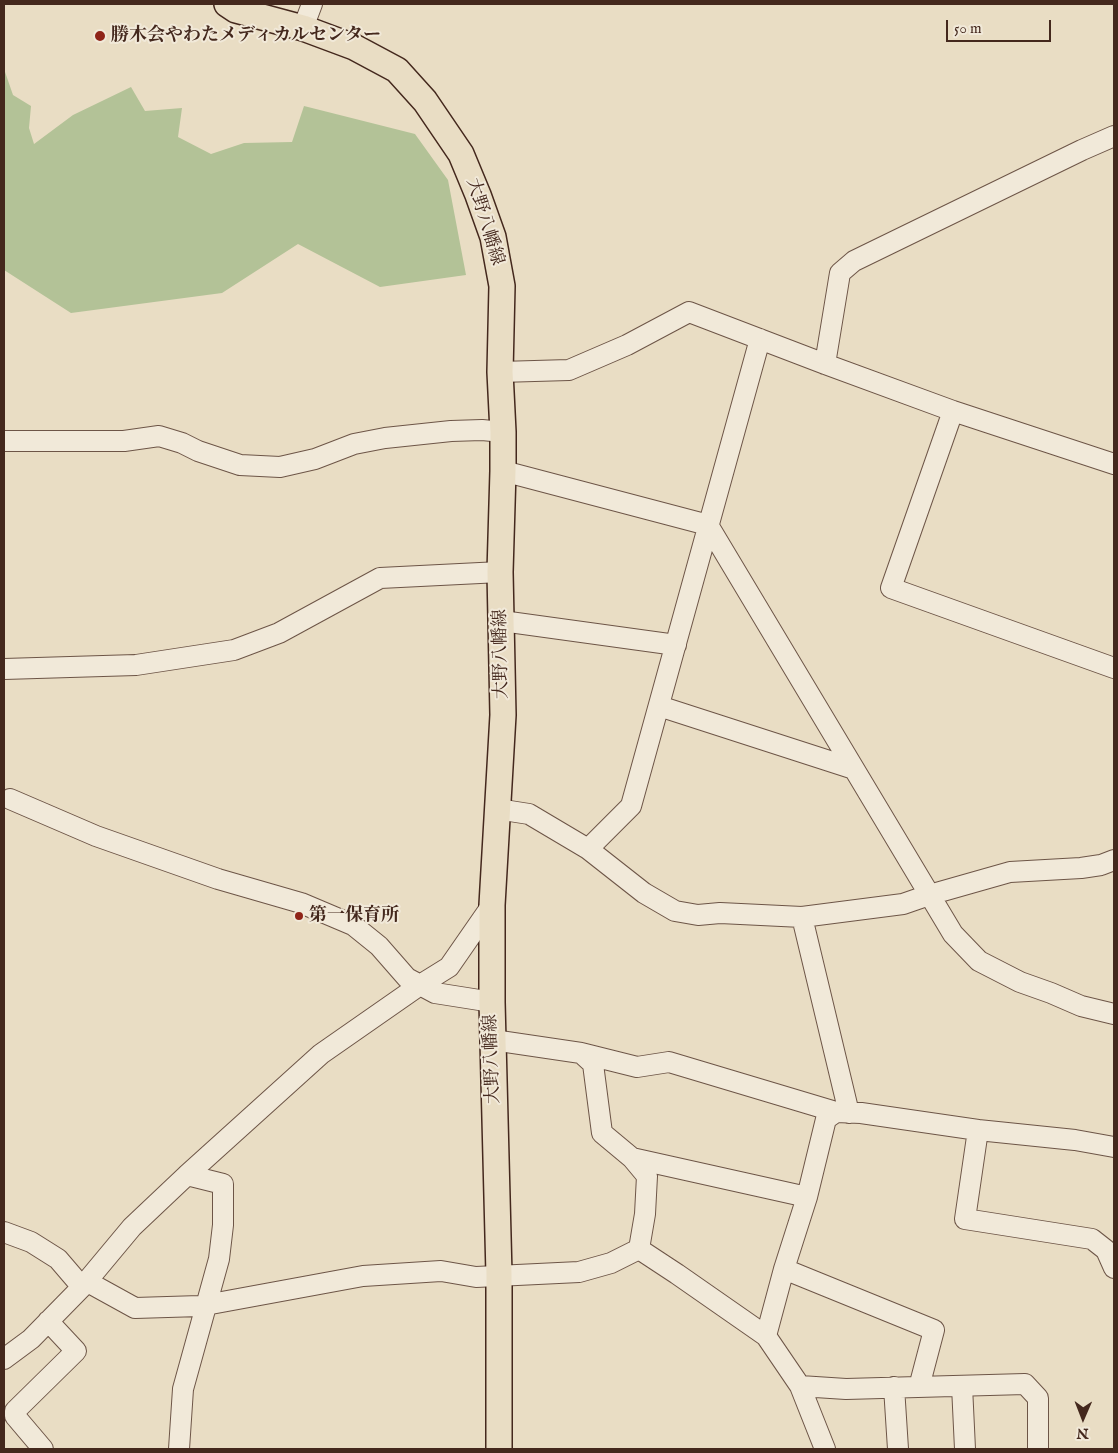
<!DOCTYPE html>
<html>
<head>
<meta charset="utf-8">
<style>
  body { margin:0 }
  #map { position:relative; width:1118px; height:1453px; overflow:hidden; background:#e9ddc4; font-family:"IM FELL English",serif }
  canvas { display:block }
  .frame { position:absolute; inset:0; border:5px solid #44281d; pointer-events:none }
  .north { position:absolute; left:1058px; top:1393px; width:50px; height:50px; -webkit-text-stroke:4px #f1e9d9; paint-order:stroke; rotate:181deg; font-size:14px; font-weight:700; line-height:20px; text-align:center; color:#44281d }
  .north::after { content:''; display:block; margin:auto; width:18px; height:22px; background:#44281d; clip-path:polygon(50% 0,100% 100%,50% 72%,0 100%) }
  .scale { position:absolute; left:946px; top:20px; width:105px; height:22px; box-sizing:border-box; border:2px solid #44281d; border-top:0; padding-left:6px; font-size:15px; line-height:18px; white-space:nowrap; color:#44281d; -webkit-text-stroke:4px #f1e9d9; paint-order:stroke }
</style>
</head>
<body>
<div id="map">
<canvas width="1118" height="1453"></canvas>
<div class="frame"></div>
<div class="north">N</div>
<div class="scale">50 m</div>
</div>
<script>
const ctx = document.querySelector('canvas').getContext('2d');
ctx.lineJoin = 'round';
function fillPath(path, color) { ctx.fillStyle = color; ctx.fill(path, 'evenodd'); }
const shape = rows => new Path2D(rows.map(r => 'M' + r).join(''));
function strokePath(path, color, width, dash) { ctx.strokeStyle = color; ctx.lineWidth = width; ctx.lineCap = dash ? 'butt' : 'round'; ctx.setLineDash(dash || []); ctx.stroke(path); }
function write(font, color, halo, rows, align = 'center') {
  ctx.font = font + ' "IM FELL English","Noto Serif JP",serif'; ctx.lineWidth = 4; ctx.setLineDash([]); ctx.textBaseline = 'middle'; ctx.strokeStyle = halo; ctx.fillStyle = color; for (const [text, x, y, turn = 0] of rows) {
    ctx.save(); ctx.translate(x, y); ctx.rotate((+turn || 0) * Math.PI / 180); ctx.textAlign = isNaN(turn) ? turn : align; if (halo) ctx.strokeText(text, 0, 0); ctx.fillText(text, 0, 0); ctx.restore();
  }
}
fillPath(shape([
  [4,69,13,95,31,106,29,128,34,144,73,115,131,87,145,111,182,108,178,137,211,154,244,143,292,142,304,106,415,134,448,180,466,275,380,287,298,244,222,293,71,313,4,270]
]), '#b3c297');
const minor = shape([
  [303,28,312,4],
  [825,364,840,273,854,261,1082,150,1114,136],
  [500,372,569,370,627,345,689,312,825,364,953,411,1114,464],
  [953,411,891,588,1114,668],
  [4,441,124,441,159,436,182,443,198,451,240,465,280,467,315,459,354,444,385,438,451,431,482,430,503,432],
  [503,471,708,525,953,934,979,961,1020,982,1051,993,1081,1006,1114,1014],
  [502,621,676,645],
  [4,669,136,665,234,650,279,633,380,578,500,572],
  [659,706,854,769],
  [10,799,96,836,218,879,301,903,353,925,379,946,407,978,435,993,492,1002],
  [497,809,529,814,588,849,644,893,675,911,698,915,720,913,802,917,903,904,929,895,1010,872,1081,868,1101,865,1114,860],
  [588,849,631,806,760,339],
  [802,917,849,1113],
  [493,1040,581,1053,593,1064,602,1133,632,1158,647,1176,645,1214,639,1249],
  [581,1053,637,1067,669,1062,836,1112],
  [978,1130,965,1219,1092,1239,1106,1250,1114,1268],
  [632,1158,807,1197],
  [4,1232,31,1242,58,1259,82,1287],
  [639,1249,677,1274,766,1336,800,1386,825,1449],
  [784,1269,934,1330,919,1387],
  [86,1281,135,1308,200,1306,363,1276,441,1271,476,1277,579,1272,611,1263,639,1249],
  [766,1336,784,1269,807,1197,826,1119,836,1112,861,1113,978,1130,1075,1140,1114,1147],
  [4,1359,31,1339,82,1287,132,1227,187,1175,321,1054,420,985,449,967,492,905],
  [800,1386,846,1389,1025,1384,1038,1398,1038,1449],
  [962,1386,965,1449],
  [894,1387,898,1449],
  [43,1449,15,1416,15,1411,76,1351,48,1321],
  [179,1449,183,1389,219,1259,223,1225,223,1184,187,1175]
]);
const major = shape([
  [227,4,236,10,303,28,354,47,397,70,425,101,461,154,478,195,493,237,502,286,500,372,503,432,503,471,500,572,503,715,492,905,492,1002,499,1275,499,1449]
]);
strokePath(minor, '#6d5547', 22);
strokePath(major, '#44281d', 28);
strokePath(minor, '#f1e9d9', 20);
strokePath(major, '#e9ddc4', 25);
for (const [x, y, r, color] of [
  [100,36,6,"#8f2418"],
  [299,916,5,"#8f2418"]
]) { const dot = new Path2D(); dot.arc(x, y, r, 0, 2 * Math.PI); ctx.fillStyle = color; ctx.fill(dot); strokePath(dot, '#f1e9d9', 2); }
write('bold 18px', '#44281d', '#f1e9d9', [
  ["勝木会やわたメディカルセンター",111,36],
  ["第一保育所",309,916]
], 'left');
write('18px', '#44281d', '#f1e9d9', [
  ["大野八幡線",484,222,73],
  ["大野八幡線",502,654,-91],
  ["大野八幡線",493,1059,-92]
]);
</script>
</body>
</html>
